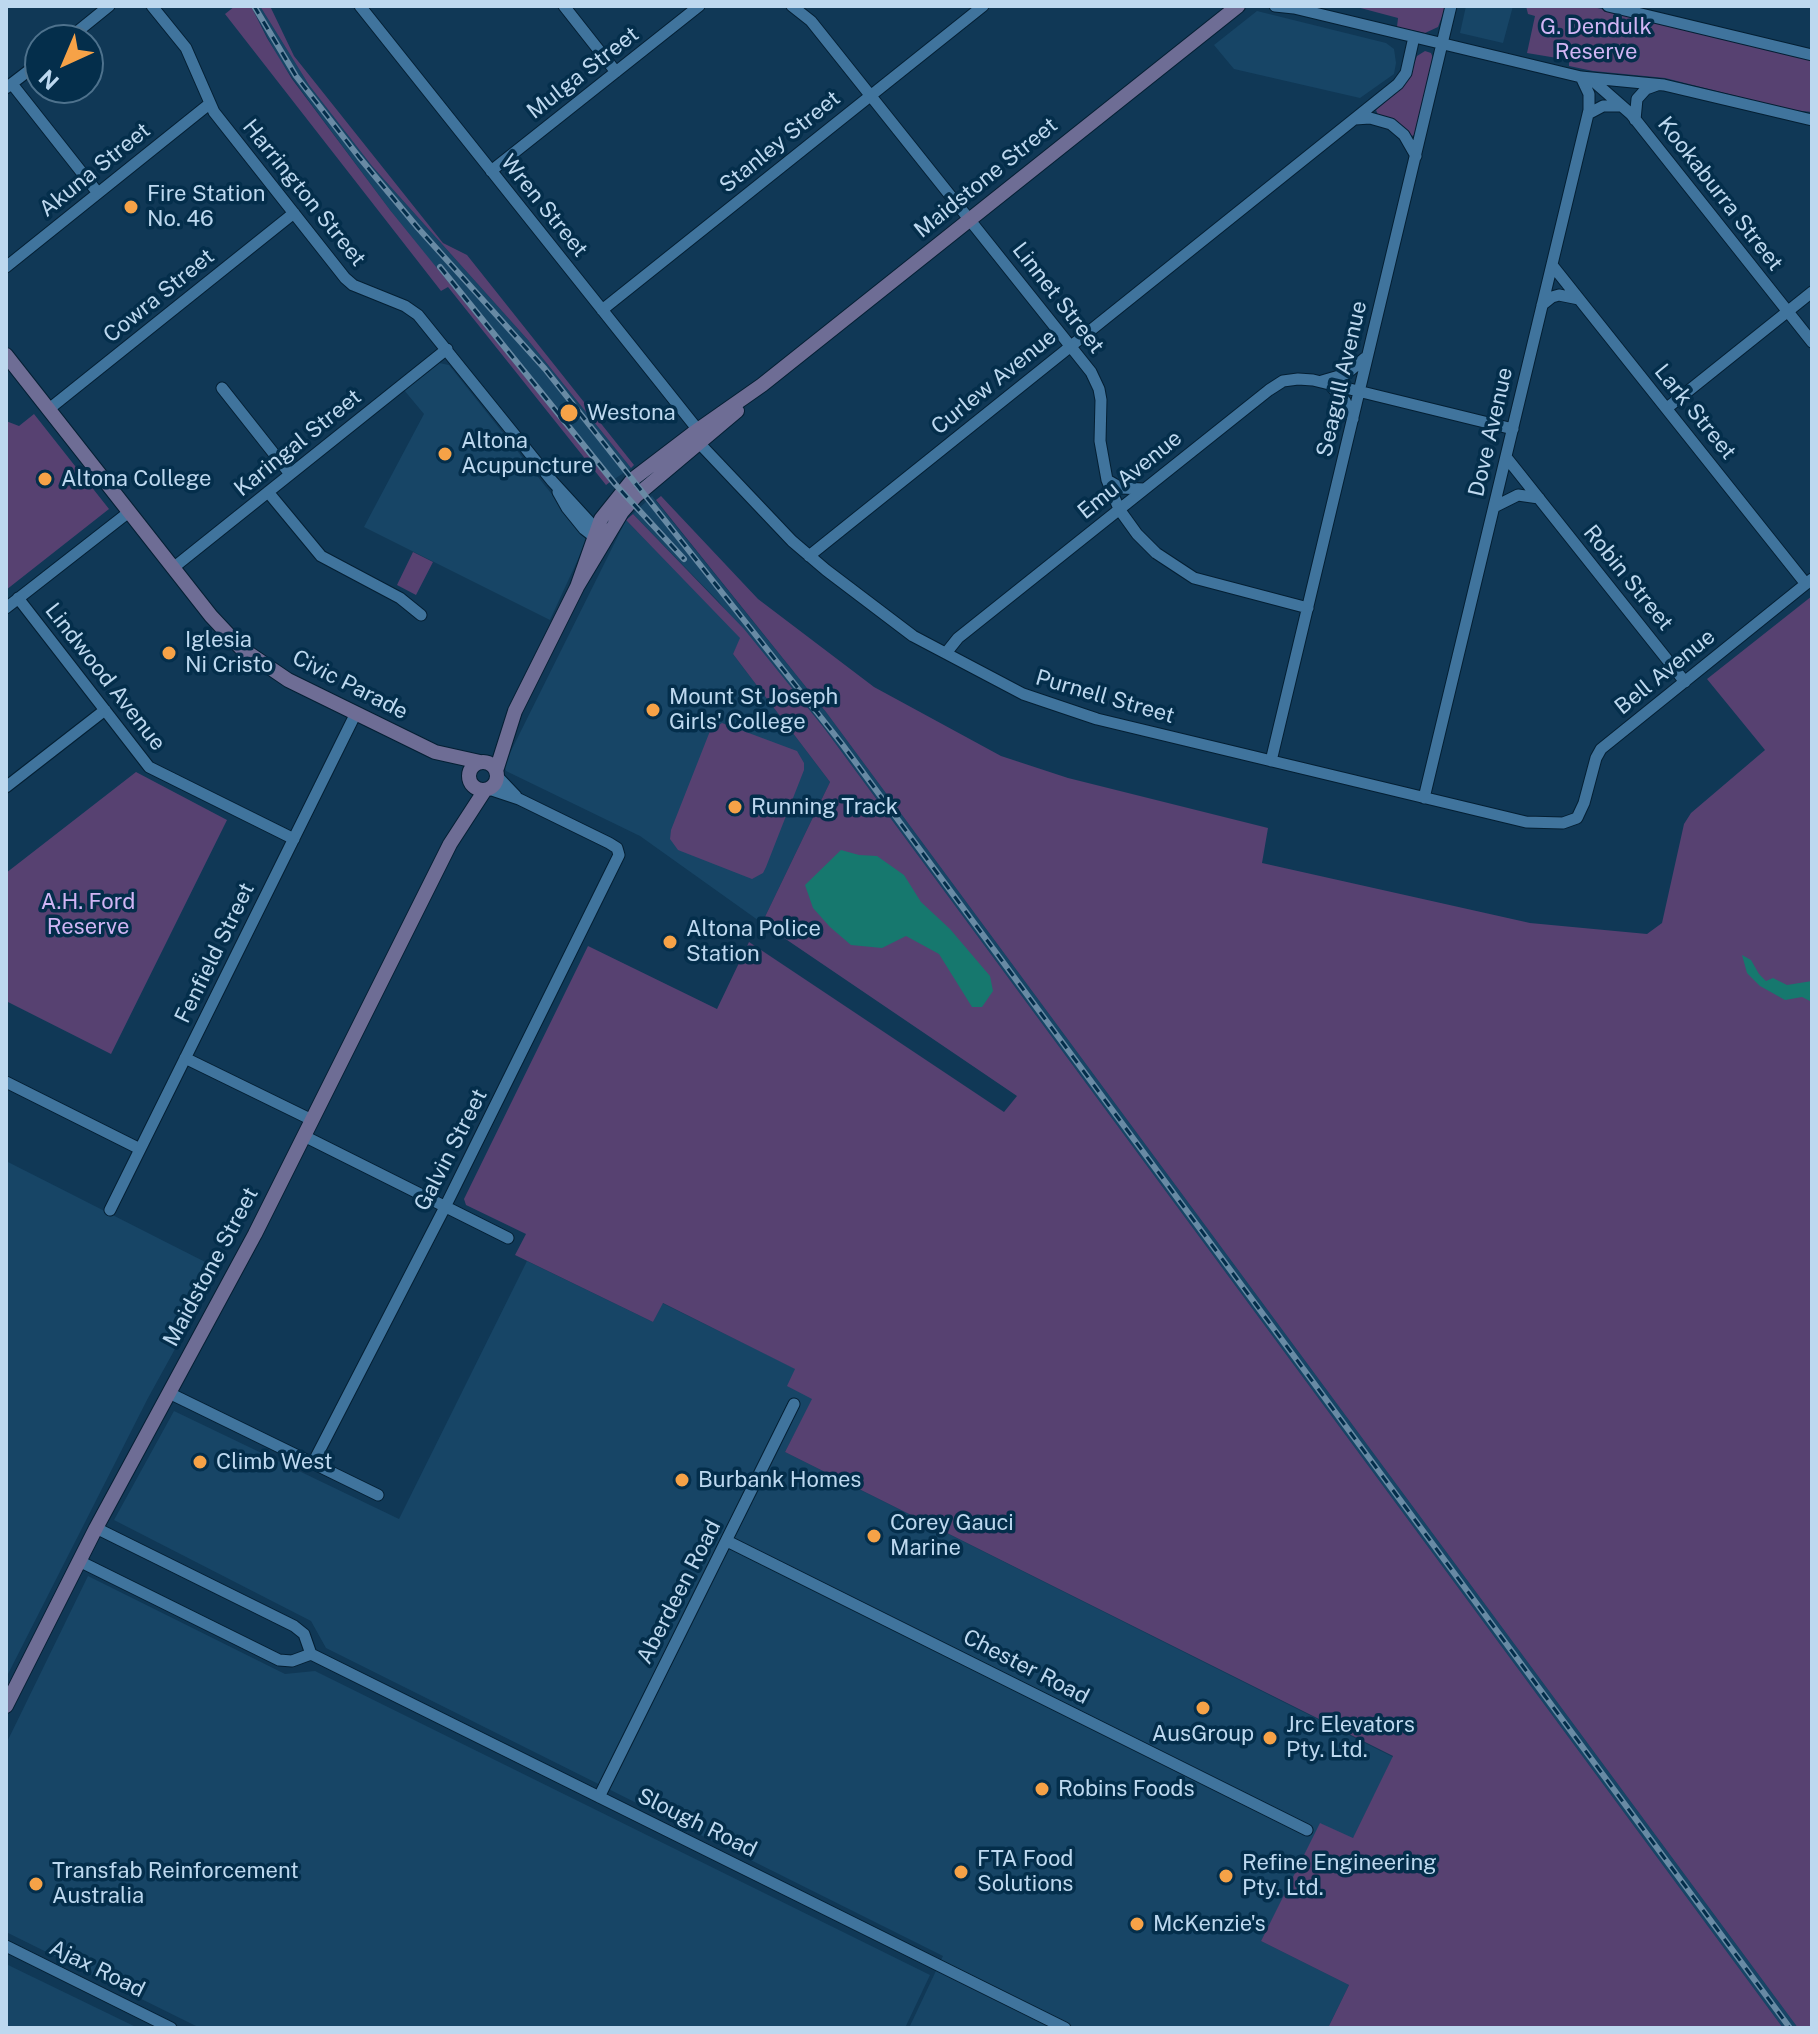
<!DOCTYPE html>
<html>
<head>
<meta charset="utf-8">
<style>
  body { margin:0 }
  #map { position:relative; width:1818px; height:2034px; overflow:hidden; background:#103856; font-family:"Public Sans",sans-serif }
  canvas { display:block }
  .frame { position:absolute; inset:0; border:8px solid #bdd8ef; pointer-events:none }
  .north { position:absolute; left:24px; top:24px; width:80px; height:80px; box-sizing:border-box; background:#042e4b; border:2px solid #4e728d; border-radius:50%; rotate:224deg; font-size:22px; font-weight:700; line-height:32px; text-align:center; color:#bdd8ef }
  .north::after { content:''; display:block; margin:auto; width:28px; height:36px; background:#f6a247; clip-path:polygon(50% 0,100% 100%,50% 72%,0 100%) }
</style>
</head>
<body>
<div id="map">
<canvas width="1818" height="2034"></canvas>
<div class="frame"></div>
<div class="north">N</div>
</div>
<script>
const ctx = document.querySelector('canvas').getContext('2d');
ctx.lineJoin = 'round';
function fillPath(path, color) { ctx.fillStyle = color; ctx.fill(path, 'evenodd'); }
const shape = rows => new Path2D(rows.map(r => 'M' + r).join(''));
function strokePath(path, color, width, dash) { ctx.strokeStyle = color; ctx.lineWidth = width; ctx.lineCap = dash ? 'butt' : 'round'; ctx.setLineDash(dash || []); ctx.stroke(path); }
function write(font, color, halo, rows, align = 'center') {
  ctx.font = font + ' "Public Sans",sans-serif'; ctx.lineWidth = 7; ctx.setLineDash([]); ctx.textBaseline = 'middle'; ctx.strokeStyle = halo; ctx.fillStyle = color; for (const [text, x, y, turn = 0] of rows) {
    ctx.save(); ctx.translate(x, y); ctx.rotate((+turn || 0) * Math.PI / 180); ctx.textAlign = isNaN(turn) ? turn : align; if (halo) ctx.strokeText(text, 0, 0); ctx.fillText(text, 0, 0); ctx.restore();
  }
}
fillPath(shape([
  [251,6,260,6,309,85,372,166,528,340,631,468,610,482,567,432,390,210,309,101,279,59],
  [1466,6,1513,6,1503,43,1460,33],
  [1257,11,1386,43,1394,49,1396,63,1394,74,1360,98,1234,69,1214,45],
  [439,363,449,365,585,536,585,544,550,620,364,527,424,414,404,390],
  [652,496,826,712,1798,2028,1783,2028,824,728,718,601,633,514],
  [626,520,741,638,733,654,830,782,762,923,640,836,506,771,504,765],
  [6,1161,219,1269,148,1398,6,1678],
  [527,1261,653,1322,662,1303,796,1369,813,1399,785,1452,1393,1757,1353,1839,1321,1824,1261,1941,1349,1985,1328,2028,909,2028,943,1956,326,1648,311,1621,114,1520,174,1411,399,1519],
  [88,1576,285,1674,315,1671,930,1975,905,2028,200,2028,6,1932,6,1744],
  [6,1964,138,2028,6,2028]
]), '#174566');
fillPath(shape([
  [235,6,251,6,267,38,292,79,390,210,610,482,606,485,448,287,441,291,225,14],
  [260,6,270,6,294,56,443,243,467,255,634,465,631,468,528,340,372,166,309,85],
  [1353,6,1446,6,1438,27,1425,33,1397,27,1398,18],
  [1526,6,1589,6,1812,59,1812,112,1792,110,1665,78,1593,71,1569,66,1569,60,1527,53,1535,16,1528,14],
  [1425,51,1431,53,1433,58,1416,134,1412,136,1399,123,1378,115,1376,110,1404,86,1417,56],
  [34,414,109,509,6,590,6,421,19,426],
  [661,496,758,599,874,687,1001,756,1068,778,1268,828,1262,863,1530,923,1647,934,1662,923,1684,824,1691,813,1765,750,1707,679,1812,596,1812,2028,1798,2028,826,712,656,500],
  [633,514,744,629,824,728,1783,2028,1328,2028,1349,1985,1261,1941,1320,1823,1353,1838,1393,1756,785,1452,812,1399,787,1386,795,1369,663,1303,653,1322,515,1255,526,1234,466,1205,464,1199,588,946,717,1009,749,942,1004,1112,1017,1096,762,923,830,782,733,654,740,638,626,520],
  [413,552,433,562,416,595,397,585],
  [722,723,797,751,804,763,804,770,766,867,763,873,752,879,678,850,670,839,671,830,710,731],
  [136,772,227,820,111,1054,6,1001,6,873]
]), '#574171');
fillPath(shape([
  [841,850,859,855,877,856,904,875,921,902,950,929,990,976,993,991,982,1007,972,1007,939,954,906,936,882,948,851,945,830,927,813,908,805,885],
  [1742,955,1751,960,1759,974,1766,981,1773,978,1787,985,1812,981,1812,1002,1802,997,1785,1000,1760,986,1747,973]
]), '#16786e');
const street = shape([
  [152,6,186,48,214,112,345,278,353,285,405,306,418,315,552,481,596,529],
  [360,6,698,430],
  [564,6,616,72],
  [792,6,811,21,1091,372,1099,389,1101,400,1100,441,1107,480,1119,509,1137,534,1156,553,1194,578,1308,608],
  [1275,6,1294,8,1581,77,1664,85,1812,120],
  [1608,6,1812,55],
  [67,40,109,6],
  [1591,79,1631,114,1812,342],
  [12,84,98,193],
  [6,88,40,62],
  [1588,114,1603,106,1622,106],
  [1355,119,1370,118,1391,124,1404,135,1416,156],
  [1635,120,1637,99,1646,89,1657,85],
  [491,171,699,6],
  [1552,265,1806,584],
  [6,267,208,105],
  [1542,305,1552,297,1559,295,1579,299],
  [602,310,983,6],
  [1322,381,1346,374,1365,358],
  [1332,387,1345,401,1353,419],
  [222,388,290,474],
  [1667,408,1812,292],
  [49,409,294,213],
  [700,444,792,541,826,570,913,636,1023,694,1097,719,1526,822,1563,823,1577,818,1584,803,1596,758,1601,749,1812,579],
  [1506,457,1685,682],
  [1107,480,1121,488,1144,489],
  [268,492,321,556,400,598,421,615],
  [558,492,567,508,584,529,593,536],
  [1494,507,1518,495,1539,498],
  [809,556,1398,84,1406,73,1414,37],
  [173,568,447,349],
  [18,598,149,767,294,839],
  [6,608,129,512],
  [946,653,958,638,1269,390,1283,381,1298,379,1313,380,1513,429],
  [1271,761,1451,6],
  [497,776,516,796],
  [6,787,105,710],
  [1424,798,1589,110,1589,94,1581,77],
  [185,1058,312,1120],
  [6,1082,140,1149],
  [304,1136,508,1238],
  [110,1210,356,713],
  [169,1393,378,1495],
  [313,1463,445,1207,619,855,617,848,609,843,519,799,489,789],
  [96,1528,294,1626,304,1634,311,1654,1065,2028],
  [727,1541,1307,1830],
  [79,1561,279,1660,292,1661,311,1654],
  [599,1797,794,1404],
  [6,1946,171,2028]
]);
const secondary = shape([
  [6,355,211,616,241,648,288,680,435,752,480,762],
  [577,587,601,519,633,479,692,434,762,385,1238,6],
  '469 776a14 14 0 1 1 28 0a14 14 0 1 1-28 0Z',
  [496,771,515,711,577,587,622,512,636,496,737,411],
  [6,1706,96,1528,255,1234,450,844,485,790]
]);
strokePath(street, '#041f33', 13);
strokePath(secondary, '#041f33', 16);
strokePath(street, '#40749d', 11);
strokePath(secondary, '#6e6d95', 14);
const rail = shape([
  [254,6,296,76,359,157,418,228,545,369,842,744,1790,2028],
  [440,267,615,484,684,559]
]);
strokePath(rail, '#688aa4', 6);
strokePath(rail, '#042e4b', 3, [9]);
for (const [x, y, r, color] of [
  [131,207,8,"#f6a247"],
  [569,413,10,"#f6a247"],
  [445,454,8,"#f6a247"],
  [45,479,8,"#f6a247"],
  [169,653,8,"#f6a247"],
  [653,710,8,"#f6a247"],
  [735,807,8,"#f6a247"],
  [670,942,8,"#f6a247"],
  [200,1462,8,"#f6a247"],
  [682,1480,8,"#f6a247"],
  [874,1536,8,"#f6a247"],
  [1203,1708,8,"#f6a247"],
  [1270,1738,8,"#f6a247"],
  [1042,1789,8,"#f6a247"],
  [961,1872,8,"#f6a247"],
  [1226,1876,8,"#f6a247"],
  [36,1884,8,"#f6a247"],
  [1137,1924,8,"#f6a247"]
]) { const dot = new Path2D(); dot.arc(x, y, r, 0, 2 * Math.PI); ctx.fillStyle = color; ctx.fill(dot); strokePath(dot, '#042e4b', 3); }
write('22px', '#d1b5f4', '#042e4b', [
  ["G. Dendulk",1596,27],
  ["Reserve",1596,52],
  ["A.H. Ford",88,902],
  ["Reserve",88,927]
]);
write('22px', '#bdd8ef', '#042e4b', [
  ["Mulga Street",583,73,-38],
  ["Stanley Street",780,142,-39],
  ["Akuna Street",95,170,-39],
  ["Maidstone Street",986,178,-39],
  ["Harrington Street",304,193,51],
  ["Kookaburra Street",1720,194,52],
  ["Wren Street",544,206,51],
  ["Cowra Street",159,296,-39],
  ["Linnet Street",1058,298,52],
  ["Seagull Avenue",1342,379,-77],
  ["Curlew Avenue",994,382,-39],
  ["Lark Street",1695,412,51],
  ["Dove Avenue",1491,432,-77],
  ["Karingal Street",298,443,-39],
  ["Emu Avenue",1130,475,-39],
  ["Robin Street",1628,578,51],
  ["Bell Avenue",1665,672,-39],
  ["Lindwood Avenue",105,677,52],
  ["Civic Parade",350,685,27],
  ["Purnell Street",1105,697,16],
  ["Fenfield Street",215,953,-64],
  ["Galvin Street",451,1150,-63],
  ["Maidstone Street",211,1267,-62],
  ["Aberdeen Road",679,1592,-63],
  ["Chester Road",1026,1667,27],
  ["Slough Road",697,1823,26],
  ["Ajax Road",97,1969,26]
]);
write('22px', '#bdd8ef', '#042e4b', [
  ["Fire Station",147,194],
  ["No. 46",147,219],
  ["Westona",587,413],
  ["Altona",461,441],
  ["Acupuncture",461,466],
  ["Altona College",61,479],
  ["Iglesia",185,640],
  ["Ni Cristo",185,665],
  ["Mount St Joseph",669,697],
  ["Girls' College",669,722],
  ["Running Track",751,807],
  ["Altona Police",686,929],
  ["Station",686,954],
  ["Climb West",216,1462],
  ["Burbank Homes",698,1480],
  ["Corey Gauci",890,1523],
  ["Marine",890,1548],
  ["Jrc Elevators",1286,1725],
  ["Pty. Ltd.",1286,1750],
  ["AusGroup",1203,1734,"center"],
  ["Robins Foods",1058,1789],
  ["FTA Food",977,1859],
  ["Solutions",977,1884],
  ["Refine Engineering",1242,1863],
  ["Pty. Ltd.",1242,1888],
  ["Transfab Reinforcement",52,1871],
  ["Australia",52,1896],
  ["McKenzie's",1153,1924]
], 'left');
</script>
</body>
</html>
